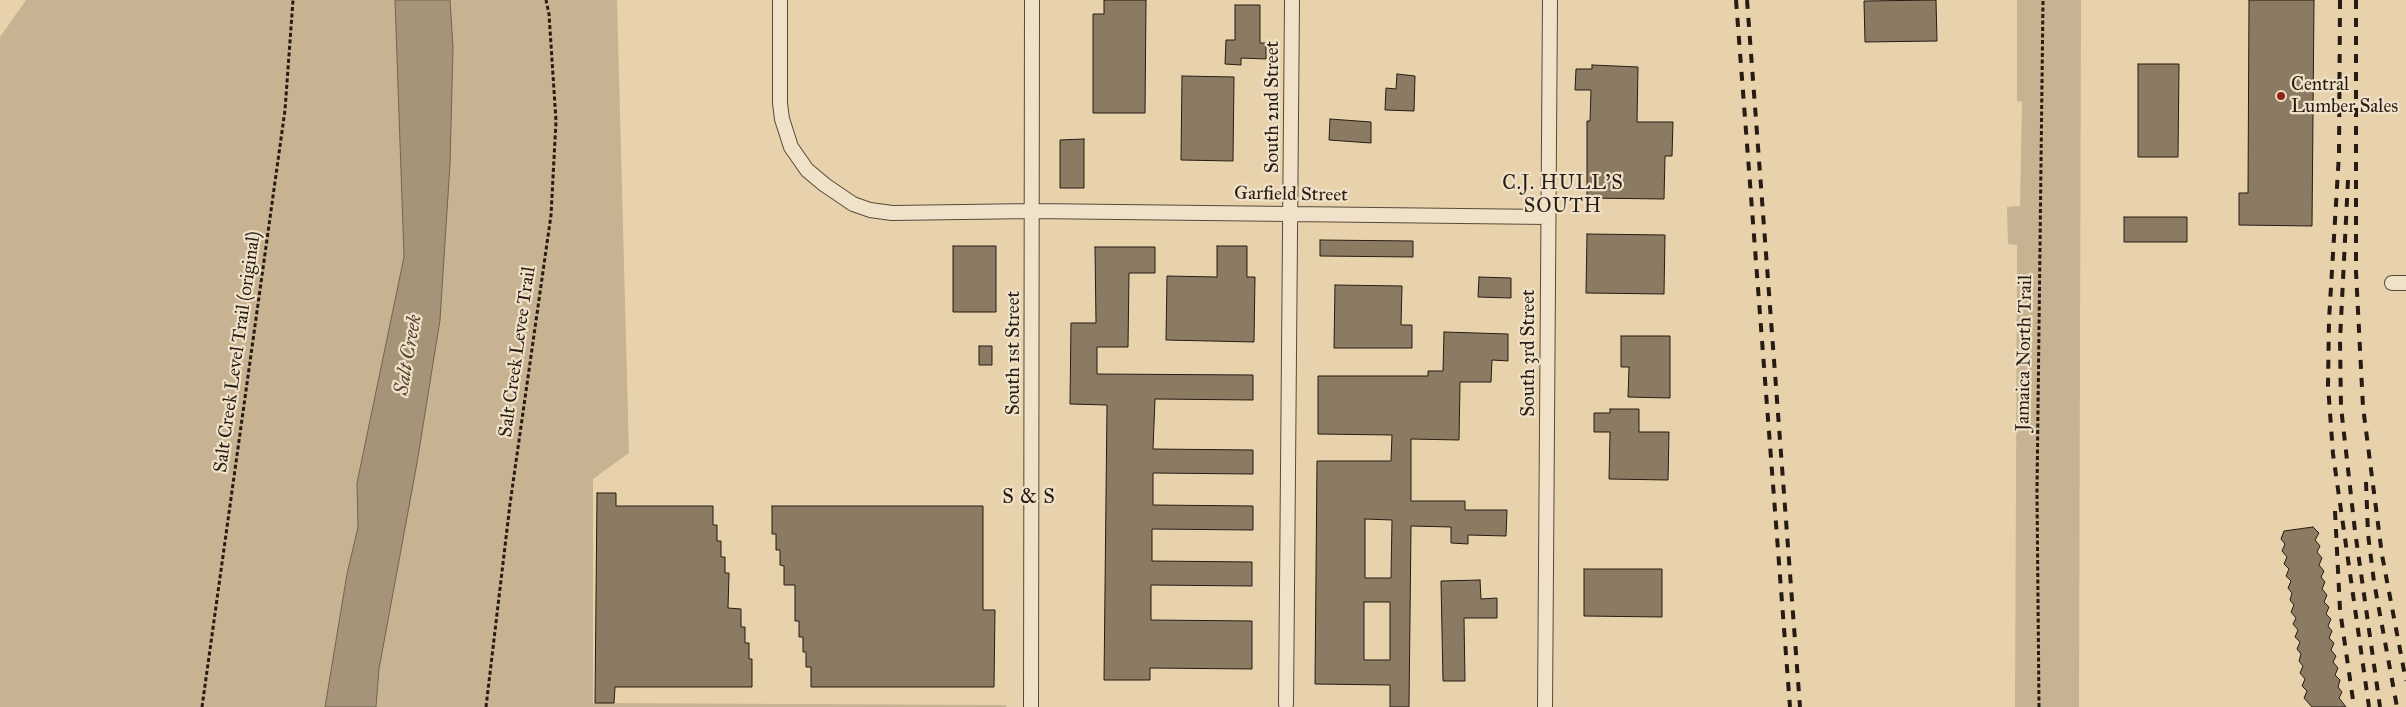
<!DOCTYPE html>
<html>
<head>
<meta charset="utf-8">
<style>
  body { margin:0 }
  canvas { display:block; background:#e8d2ac }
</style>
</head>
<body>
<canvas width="2406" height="707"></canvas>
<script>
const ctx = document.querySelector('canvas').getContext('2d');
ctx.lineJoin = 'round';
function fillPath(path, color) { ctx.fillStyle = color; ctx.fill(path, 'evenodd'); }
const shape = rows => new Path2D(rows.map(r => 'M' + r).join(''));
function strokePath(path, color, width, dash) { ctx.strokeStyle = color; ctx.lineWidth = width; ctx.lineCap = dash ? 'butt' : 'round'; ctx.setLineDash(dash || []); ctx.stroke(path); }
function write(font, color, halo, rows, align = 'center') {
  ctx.font = font + ' "IM FELL Great Primer",serif'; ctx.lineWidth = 4.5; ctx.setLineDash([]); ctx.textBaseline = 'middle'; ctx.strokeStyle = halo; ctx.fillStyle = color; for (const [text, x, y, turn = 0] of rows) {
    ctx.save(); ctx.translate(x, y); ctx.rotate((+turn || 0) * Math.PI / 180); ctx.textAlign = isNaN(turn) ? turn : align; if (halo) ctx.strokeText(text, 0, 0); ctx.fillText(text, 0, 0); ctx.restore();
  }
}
fillPath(shape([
  [26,0,617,0,629,453,593,479,593,703,1006,705,1006,707,0,707,0,37],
  [2017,0,2081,0,2079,707,2015,707,2017,245,2008,244,2007,207,2020,206,2022,102,2017,101]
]), '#c7b392');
const water = shape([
  [395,0,450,0,453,47,450,164,440,320,417,463,379,669,376,707,325,707,347,574,358,527,357,483,404,257,395,0]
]);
fillPath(water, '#a69478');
strokePath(water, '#736450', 1);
const building = shape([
  [1104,0,1146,0,1145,113,1093,113,1093,14,1104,14,1104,0],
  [1936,0,1937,41,1865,42,1864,1,1936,0],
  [2249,0,2314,0,2312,226,2239,225,2239,193,2248,193,2249,0],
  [1235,5,1260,5,1260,43,1266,43,1266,59,1241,58,1241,65,1225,64,1226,40,1235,40,1235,5],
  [2138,64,2179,64,2178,157,2138,157,2138,64],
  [1592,65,1638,67,1637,122,1673,122,1672,156,1665,156,1664,199,1587,198,1587,121,1590,121,1591,90,1575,90,1576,69,1592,69,1592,65],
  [1397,74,1415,76,1414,111,1385,110,1386,88,1396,89,1397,74],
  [1182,76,1234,77,1233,161,1181,160,1182,76],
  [1330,119,1371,122,1371,143,1329,140,1330,119],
  [1084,139,1084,188,1060,188,1060,140,1084,139],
  [2124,217,2187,217,2187,242,2124,242,2124,217],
  [1587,234,1665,235,1664,294,1586,293,1587,234],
  [1320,240,1413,241,1413,257,1320,256,1320,240],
  [953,246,996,246,996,312,953,312,953,246],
  [1217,246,1247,246,1247,277,1255,277,1254,342,1166,340,1167,276,1217,277,1217,246],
  [1095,247,1155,247,1155,273,1129,273,1128,347,1097,347,1097,374,1253,375,1253,400,1155,399,1153,449,1253,450,1253,474,1153,473,1153,505,1253,506,1253,530,1152,529,1152,561,1252,562,1252,586,1151,585,1151,620,1252,621,1252,669,1150,668,1150,680,1104,680,1107,405,1070,404,1071,323,1096,323,1095,247],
  [1479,277,1511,278,1511,298,1478,297,1479,277],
  [1335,285,1402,286,1401,325,1412,325,1412,348,1334,348,1335,285],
  [1444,332,1508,334,1508,361,1492,360,1491,382,1460,382,1459,440,1411,439,1411,501,1465,501,1465,510,1507,510,1506,536,1468,535,1468,544,1451,543,1451,527,1411,526,1409,707,1390,707,1390,685,1315,684,1317,461,1391,461,1392,435,1318,434,1318,376,1428,376,1428,371,1443,371,1444,332],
  [1365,519,1392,520,1391,578,1365,578,1365,519],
  [1364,602,1390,602,1390,660,1364,660,1364,602],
  [1621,336,1670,336,1670,398,1628,397,1629,367,1621,367,1621,336],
  [979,346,992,346,992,365,979,365,979,346],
  [1610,409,1639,409,1639,432,1669,432,1668,480,1609,479,1610,432,1594,432,1594,413,1610,413,1610,409],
  [597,493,616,493,616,506,713,506,713,525,717,525,717,541,721,541,721,557,725,557,725,573,729,573,728,608,741,609,741,627,745,627,745,643,749,643,749,659,752,659,752,687,615,687,614,703,595,703,597,493],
  [772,506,983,506,983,610,995,610,994,687,811,687,811,667,806,667,806,652,803,652,803,637,799,637,799,621,795,621,795,585,784,585,784,566,780,565,780,550,776,550,776,534,772,534,772,506],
  [2313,527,2319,533,2315,540,2320,546,2317,552,2322,558,2319,565,2324,571,2321,577,2325,582,2322,589,2327,595,2324,602,2329,607,2326,614,2331,619,2328,626,2332,631,2329,638,2334,643,2331,650,2336,656,2333,662,2338,668,2335,675,2340,680,2338,687,2342,692,2339,698,2346,707,2312,707,2304,698,2307,691,2302,686,2305,679,2300,673,2303,666,2299,661,2301,654,2297,649,2300,642,2295,637,2298,630,2293,624,2296,618,2291,612,2294,605,2290,600,2292,593,2288,588,2291,581,2286,576,2289,569,2284,564,2287,557,2282,551,2285,544,2281,539,2284,531,2313,527],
  [1584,569,1662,569,1662,617,1584,616,1584,569],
  [1480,580,1481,599,1497,598,1497,618,1464,618,1465,681,1443,681,1441,581,1480,580]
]);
fillPath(building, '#8b7b63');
strokePath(building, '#271c14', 1);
const street = shape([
  [780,0,780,103,782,119,791,147,807,170,825,185,853,204,870,210,892,213,1033,211,1548,217],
  [2392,283,2406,283],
  [1286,704,1292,0],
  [1031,707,1032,0],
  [1545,707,1550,0]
]);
strokePath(street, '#574a3a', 16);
strokePath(shape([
  [202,707,285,110,293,0],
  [486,707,510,504,551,215,556,121,549,14,546,0],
  [2039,707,2037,492,2043,0]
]), '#271c14', 3, [4, 2.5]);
strokePath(street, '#f0e2c9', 14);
strokePath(shape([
  [1736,0,1790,707],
  [1747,0,1800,707],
  [2340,0,2339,154,2329,320,2328,385,2333,454,2369,707],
  [2356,0,2356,272,2363,407,2382,555,2406,681],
  [2348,180,2340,340,2341,407,2355,531,2380,707],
  [2366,482,2368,534,2374,582,2397,707],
  [2335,511,2340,610,2354,707]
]), '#271c14', 4, [9, 9]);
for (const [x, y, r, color] of [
  [2281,96,5,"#8f2418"]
]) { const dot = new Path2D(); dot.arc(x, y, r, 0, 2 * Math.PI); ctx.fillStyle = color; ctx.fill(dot); strokePath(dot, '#f0e2c9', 2); }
write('19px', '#271c14', '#f0e2c9', [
  ["Central",2291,85],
  ["Lumber Sales",2291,107]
], 'left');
write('19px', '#271c14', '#f0e2c9', [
  ["South 2nd Street",1273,107,-90],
  ["Garfield Street",1291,195,1],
  ["Salt Creek Level Trail (original)",238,352,-82],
  ["Salt Creek Levee Trail",518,352,-82],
  ["South 1st Street",1014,353,-90],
  ["South 3rd Street",1529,353,-90],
  ["Jamaica North Trail",2025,353,-89]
]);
ctx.letterSpacing = '1px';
write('20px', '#271c14', '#f0e2c9', [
  ["C.J. HULL'S",1563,184],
  ["SOUTH",1563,207],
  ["S & S",1029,498]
]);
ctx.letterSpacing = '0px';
write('italic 20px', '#534637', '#f0e2c9', [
  ["Salt Creek",409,355,-80]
]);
</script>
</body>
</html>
